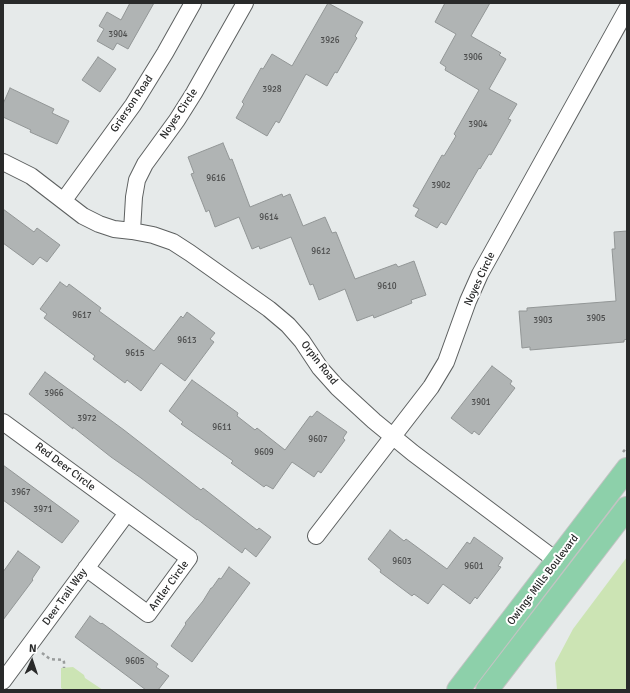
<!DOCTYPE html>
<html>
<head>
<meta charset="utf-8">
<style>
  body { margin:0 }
  #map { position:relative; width:630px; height:693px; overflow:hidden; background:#e6eaea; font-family:Signika,sans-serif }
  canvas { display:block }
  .frame { position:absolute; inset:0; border:4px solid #292a2a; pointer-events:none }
  .north { position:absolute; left:12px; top:641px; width:40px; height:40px; -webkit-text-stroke:3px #fff; paint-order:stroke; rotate:3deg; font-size:11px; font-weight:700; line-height:16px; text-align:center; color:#292a2a }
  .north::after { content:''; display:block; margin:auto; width:14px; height:18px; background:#292a2a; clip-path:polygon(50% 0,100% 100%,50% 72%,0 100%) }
</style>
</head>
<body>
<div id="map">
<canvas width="630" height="693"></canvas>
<div class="frame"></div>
<div class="north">N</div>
</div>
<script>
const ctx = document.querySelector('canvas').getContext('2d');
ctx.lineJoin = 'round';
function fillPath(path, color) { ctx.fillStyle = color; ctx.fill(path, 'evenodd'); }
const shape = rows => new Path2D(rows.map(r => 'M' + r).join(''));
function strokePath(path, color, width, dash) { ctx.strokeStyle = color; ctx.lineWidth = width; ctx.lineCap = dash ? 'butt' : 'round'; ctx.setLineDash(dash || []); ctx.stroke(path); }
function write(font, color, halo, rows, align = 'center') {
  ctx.font = font + ' Signika,sans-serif'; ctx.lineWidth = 4; ctx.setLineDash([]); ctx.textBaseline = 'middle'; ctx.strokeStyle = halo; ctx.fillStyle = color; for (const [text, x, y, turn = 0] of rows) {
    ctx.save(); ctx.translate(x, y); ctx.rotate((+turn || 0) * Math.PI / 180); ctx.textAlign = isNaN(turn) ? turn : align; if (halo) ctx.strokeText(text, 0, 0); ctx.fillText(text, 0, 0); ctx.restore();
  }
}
fillPath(shape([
  [627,557,627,690,557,690,555,663,573,629],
  [73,667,84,675,85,678,103,690,64,690,61,688,61,668]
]), '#cce4b4');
const building = shape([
  [130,3,154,3,128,49,117,43,113,50,97,41,104,29,99,26,107,12,121,20,130,3],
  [328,3,363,22,355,36,357,38,337,73,335,72,327,86,306,74,279,123,276,121,267,136,236,118,244,104,242,102,261,68,263,69,272,54,292,66,328,3],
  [445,3,490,3,471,36,501,53,499,55,506,59,489,89,517,104,508,119,511,120,491,155,489,154,480,169,479,168,446,225,441,222,437,228,415,216,419,209,413,206,442,155,444,156,456,136,454,134,479,90,445,70,446,67,440,63,456,34,435,22,445,3],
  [98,57,116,69,100,92,82,80,98,57],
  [10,88,54,109,52,113,69,121,57,144,30,132,31,130,3,117,3,104,10,88],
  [223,143,230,160,232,159,250,207,282,194,283,197,290,194,303,226,325,217,332,233,336,232,355,279,396,264,398,267,414,261,426,295,411,300,412,303,374,318,373,315,357,321,345,289,319,300,313,284,310,285,291,237,260,249,259,246,252,249,239,217,215,227,209,210,206,212,191,174,194,173,188,157,223,143],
  [3,209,34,232,37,228,60,245,47,262,40,257,33,265,3,243,3,209],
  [627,231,627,339,624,340,624,342,530,350,530,347,522,348,519,311,527,311,527,308,616,301,612,249,615,249,614,232,627,231],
  [60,282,67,287,69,284,101,308,99,311,154,351,181,316,183,318,187,312,215,333,210,339,214,342,185,381,161,363,141,391,127,380,125,383,93,359,95,356,44,318,47,314,40,309,60,282],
  [492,366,512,381,510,384,515,388,479,435,474,431,472,434,451,418,492,366],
  [45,372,124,430,201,490,203,488,257,530,259,528,271,537,256,557,245,548,242,553,197,519,197,520,141,478,111,457,73,427,73,429,29,394,45,372],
  [192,380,238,413,237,416,255,430,257,428,285,450,310,416,312,417,317,411,347,432,343,438,345,440,321,473,318,471,314,477,292,462,273,489,266,485,264,487,231,463,233,461,181,424,183,422,169,411,192,380],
  [3,465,79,521,62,543,3,500,3,465],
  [390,530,404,541,406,539,447,569,467,542,470,544,474,537,503,558,498,566,501,567,477,599,475,597,470,604,443,584,428,604,414,594,412,596,380,572,381,570,368,559,390,530],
  [18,551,40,567,32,579,33,580,3,620,3,572,18,551],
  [229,567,250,583,192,662,171,646,186,624,185,623,203,601,211,588,212,588,219,578,221,579,229,567],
  [90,616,101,624,102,623,158,664,156,667,169,676,158,690,146,690,75,637,90,616]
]);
fillPath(building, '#b0b4b4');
strokePath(building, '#929696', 1);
const street = shape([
  [3,162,31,176,83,216,99,224,114,229,132,231,153,235,173,242,190,253,269,309,288,325,302,341,320,368,337,387,374,421,413,453,557,561],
  [64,200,133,105,165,53,193,3],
  [132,231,134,197,137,180,145,164,177,120,194,93,245,3],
  [3,422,189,558,148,614,86,568],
  [316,536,431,387,446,362,468,301,480,274,627,9],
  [3,681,127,513]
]);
const primary = shape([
  [458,690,627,469],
  [487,690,627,508]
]);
strokePath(street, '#5d6060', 18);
strokePath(primary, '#c3c3c3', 24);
strokePath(shape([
  [623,452,627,447],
  [42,653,50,659,63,660,64,662,64,668]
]), '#999c9c', 2.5, [3, 3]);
strokePath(street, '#fff', 16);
strokePath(primary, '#8dd0aa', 22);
write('9px', '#4b4c4c', null, [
  ["3904",118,35],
  ["3926",330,41],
  ["3906",473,58],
  ["3928",272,90],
  ["3904",478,125],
  ["9616",216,179],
  ["3902",441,186],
  ["9614",269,218],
  ["9612",321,252],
  ["9610",387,287],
  ["9617",82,316],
  ["3905",596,319],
  ["3903",543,321],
  ["9613",187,341],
  ["9615",135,354],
  ["3966",54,394],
  ["3901",481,403],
  ["3972",87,419],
  ["9611",222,428],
  ["9607",318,440],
  ["9609",264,453],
  ["3967",21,493],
  ["3971",43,510],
  ["9603",402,562],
  ["9601",474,567],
  ["9605",135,662]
]);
write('11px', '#292a2a', '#fff', [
  ["Grierson Road",132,104,-56],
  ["Noyes Circle",179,114,-56],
  ["Noyes Circle",480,279,-65],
  ["Orpin Road",319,363,52],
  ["Red Deer Circle",65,467,37],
  ["Owings Mills Boulevard",543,580,-53],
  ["Antler Circle",169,586,-54],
  ["Deer Trail Way",65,597,-54]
]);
</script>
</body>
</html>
